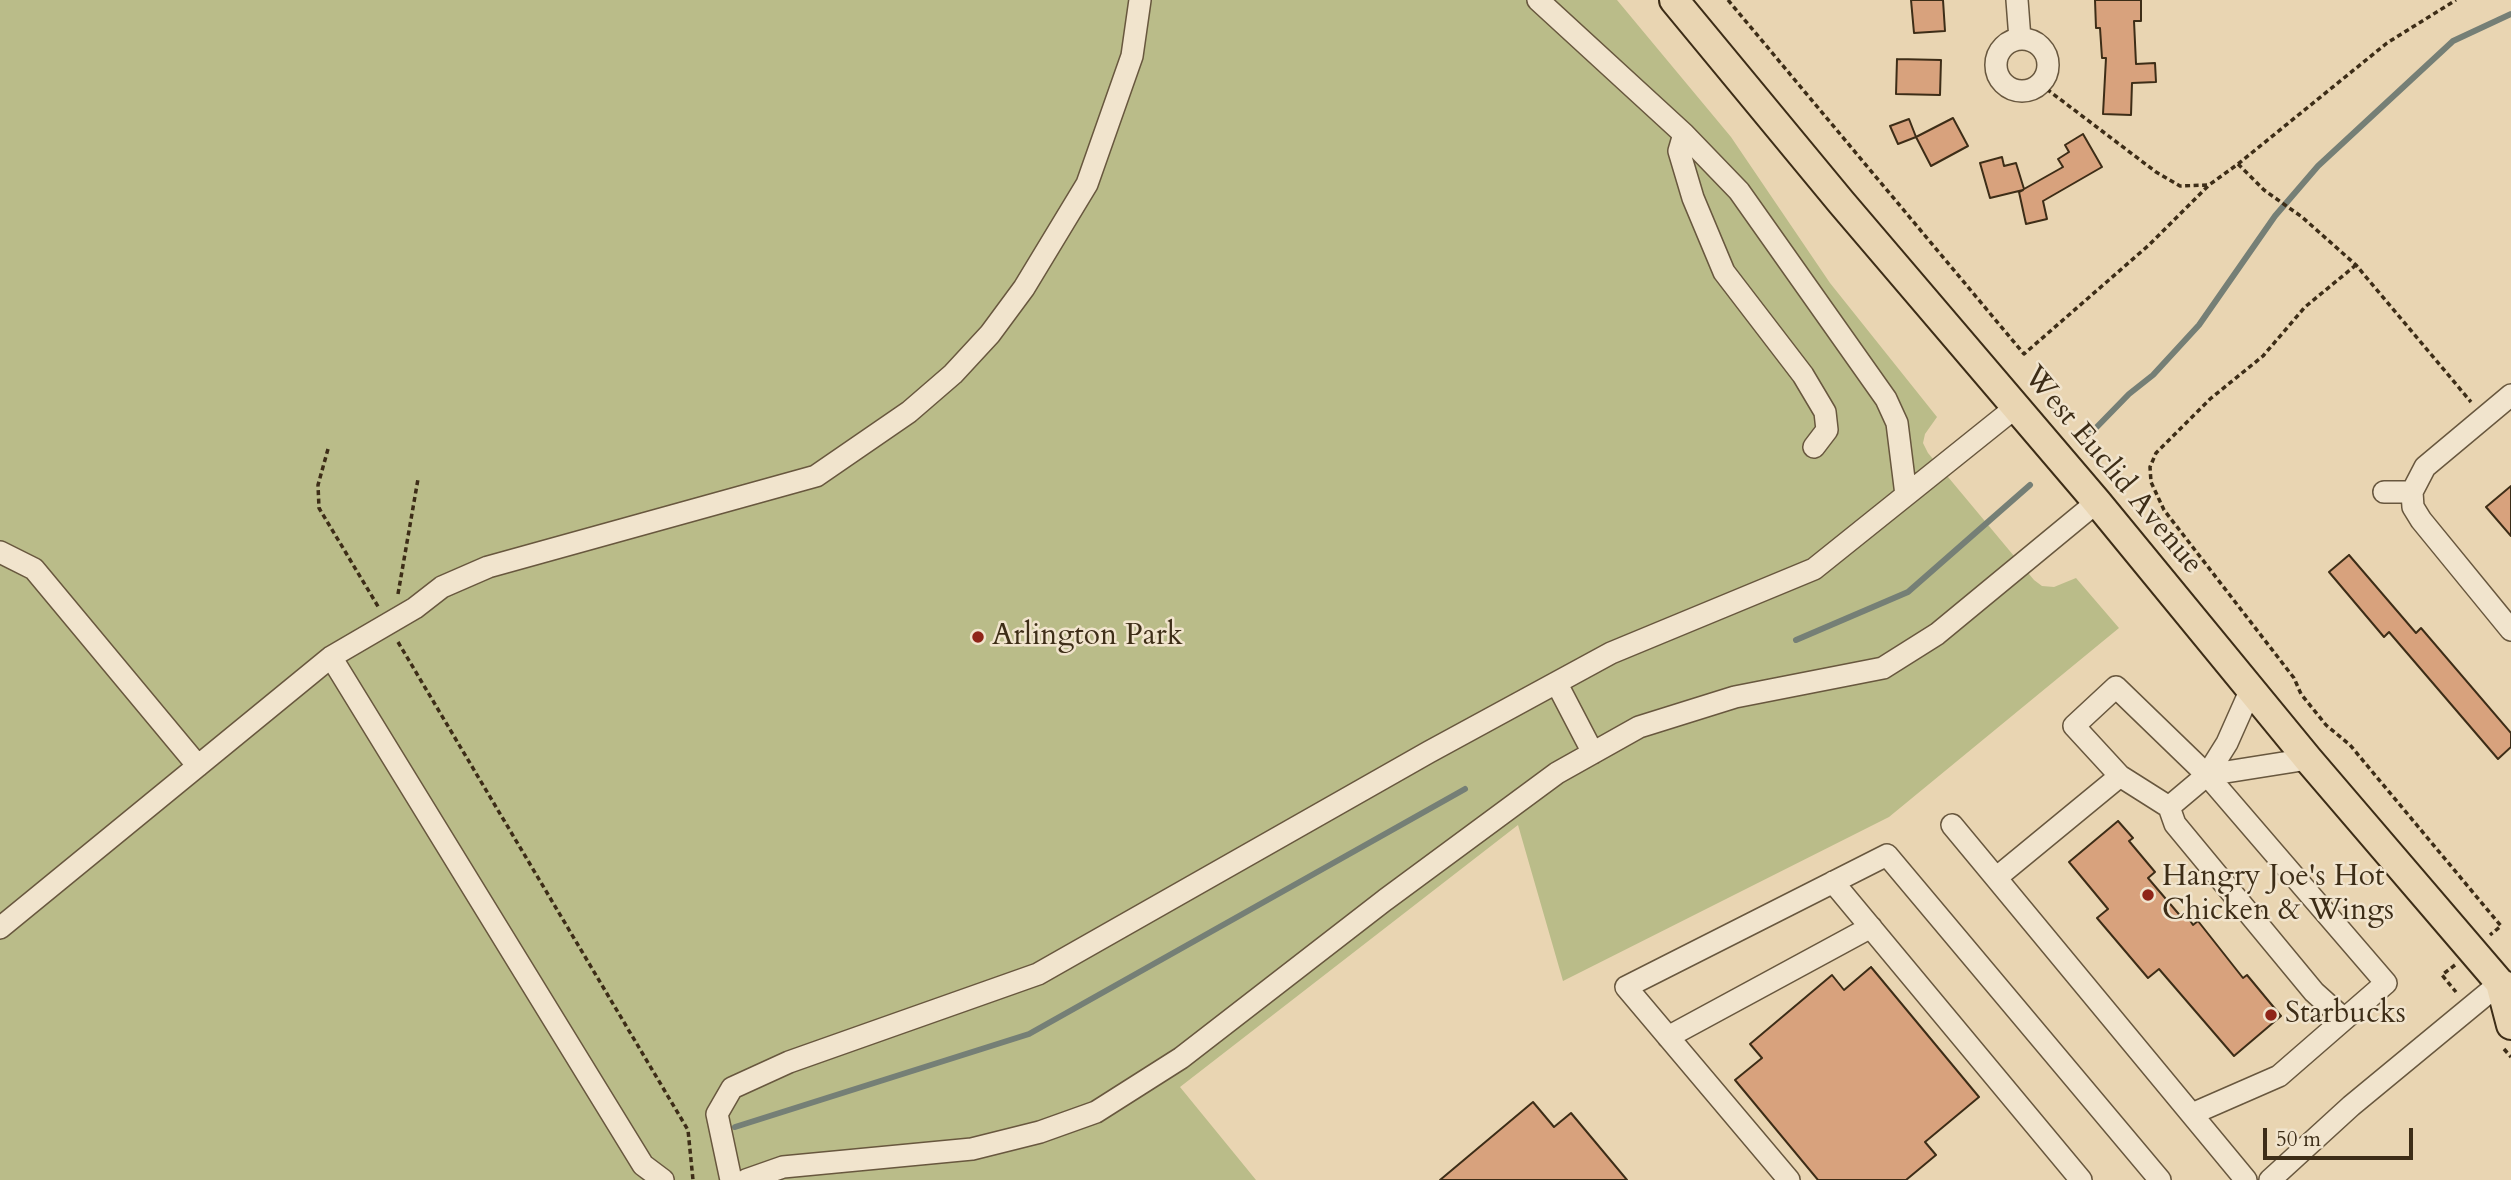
<!DOCTYPE html>
<html>
<head>
<meta charset="utf-8">
<style>
  body { margin:0 }
  #map { position:relative; width:2511px; height:1180px; overflow:hidden; background:#e9d5b2; font-family:Cardo,serif }
  canvas { display:block }
  .scale { position:absolute; left:2263px; top:1128px; width:150px; height:32px; box-sizing:border-box; border:4px solid #3d2d17; border-top:0; padding-left:9px; font-size:21px; line-height:24px; white-space:nowrap; color:#3d2d17; -webkit-text-stroke:5px #f1e4cd; paint-order:stroke }
</style>
</head>
<body>
<div id="map">
<canvas width="2511" height="1180"></canvas>
<div class="scale">50 m</div>
</div>
<script>
const ctx = document.querySelector('canvas').getContext('2d');
ctx.lineJoin = 'round';
function fillPath(path, color) { ctx.fillStyle = color; ctx.fill(path, 'evenodd'); }
const shape = rows => new Path2D(rows.map(r => 'M' + r).join(''));
function strokePath(path, color, width, dash) { ctx.strokeStyle = color; ctx.lineWidth = width; ctx.lineCap = dash ? 'butt' : 'round'; ctx.setLineDash(dash || []); ctx.stroke(path); }
function write(font, color, halo, rows, align = 'center') {
  ctx.font = font + ' Cardo,serif'; ctx.lineWidth = 5; ctx.setLineDash([]); ctx.textBaseline = 'middle'; ctx.strokeStyle = halo; ctx.fillStyle = color; for (const [text, x, y, turn = 0] of rows) {
    ctx.save(); ctx.translate(x, y); ctx.rotate((+turn || 0) * Math.PI / 180); ctx.textAlign = isNaN(turn) ? turn : align; if (halo) ctx.strokeText(text, 0, 0); ctx.fillText(text, 0, 0); ctx.restore();
  }
}
fillPath(shape([
  [0,0,1617,0,1731,137,1830,283,1937,417,1925,434,1923,443,1928,453,2034,580,2042,586,2054,587,2076,578,2119,628,1889,817,1563,981,1518,825,1180,1087,1256,1180,0,1180]
]), '#babc89');
strokePath(shape([
  [2090,434,2129,394,2153,375,2199,325,2275,216,2318,166,2453,41,2511,14],
  [1796,640,1908,592,2030,485],
  [735,1127,1029,1034,1465,789]
]), '#757f76', 6);
const building = shape([
  [1911,0,1943,0,1945,31,1914,33,1911,0],
  [2095,0,2141,0,2141,21,2134,21,2136,64,2155,63,2156,82,2132,83,2131,115,2103,114,2106,58,2102,58,2100,28,2096,28,2095,0],
  [1897,59,1941,60,1940,95,1896,94,1897,59],
  [1953,118,1968,146,1931,166,1916,137,1898,144,1890,126,1909,119,1916,137,1953,118],
  [2083,134,2102,167,2043,201,2047,219,2026,224,2019,192,2023,190,1990,198,1980,163,2002,157,2004,166,2016,163,2024,189,2063,167,2058,159,2069,152,2065,145,2083,134],
  [2511,486,2511,536,2486,507,2511,486],
  [2349,555,2416,633,2421,628,2511,733,2511,747,2498,759,2389,632,2384,637,2329,572,2349,555],
  [2118,821,2133,838,2129,841,2155,872,2148,878,2183,919,2187,916,2193,925,2198,921,2243,978,2247,975,2281,1016,2234,1056,2159,969,2148,978,2097,918,2108,909,2069,862,2118,821],
  [1871,967,1979,1097,1925,1142,1936,1155,1906,1180,1818,1180,1735,1080,1762,1058,1750,1044,1832,975,1844,990,1871,967],
  [1533,1102,1554,1127,1571,1113,1627,1180,1440,1180,1533,1102]
]);
fillPath(building, '#d8a27d');
strokePath(building, '#3d2d17', 2);
const minor = shape([
  [1538,0,1684,134,1739,191,1886,399,1897,423,1906,495],
  [2017,0,2020,39],
  '1996 65a26 26 0 1 1 52 0a26 26 0 1 1-52 0Z',
  [1684,134,1679,151,1693,198,1724,272,1803,375,1825,412,1827,430,1814,447],
  [2511,395,2425,467,2412,492,2413,507,2421,520,2511,630],
  [2384,492,2412,492],
  [0,552,34,569,198,766],
  [331,657,643,1165,663,1180],
  [1557,684,1593,753],
  [2207,775,2308,759],
  [2120,776,2074,726,2116,687,2207,775,2386,983,2279,1076,2192,1114],
  [2169,807,2175,824,2314,992,2344,1019],
  [1952,825,1996,878],
  [1833,882,2081,1180],
  [0,928,331,657,415,608,442,587,488,567,816,476,909,412,953,374,990,334,1024,288,1087,184,1132,56,1140,0],
  [1668,1037,1871,927],
  [731,1180,717,1114,732,1088,789,1062,1038,974,1429,752,1611,653,1814,569,2016,407],
  [746,1180,783,1167,972,1149,1040,1132,1096,1112,1181,1058,1385,900,1557,773,1639,727,1735,697,1883,668,1937,634,2097,502],
  [1789,1180,1626,987,1887,855,2160,1180],
  [2246,1180,1996,878,2120,776,2169,807,2207,775,2227,743,2251,689],
  [2270,1180,2351,1106,2500,983]
]);
const major = shape([
  [1674,0,1841,202,2097,502,2308,759,2500,983,2511,989],
  [2500,983,2511,1025]
]);
strokePath(minor, '#68573e', 24);
strokePath(major, '#3d2d17', 32);
strokePath(shape([
  [1728,0,2024,354,2149,245,2209,185,2238,164,2387,43,2456,0],
  [2040,84,2156,172,2180,186,2207,185],
  [2238,164,2264,190,2302,217,2356,265,2471,402],
  [2356,265,2305,307,2263,356,2210,399,2156,453,2150,467,2151,482,2164,510,2294,678,2301,694,2326,725,2350,745,2501,926,2490,935],
  [328,449,318,485,319,508,379,608],
  [398,594,418,479],
  [398,642,688,1130,693,1180],
  [2455,965,2442,975,2456,992],
  [2504,1049,2511,1057]
]), '#3d2d17', 3.5, [5, 3.5]);
strokePath(minor, '#f1e4cd', 21);
strokePath(major, '#e9d5b2', 28);
for (const [x, y, r, color] of [
  [978,637,7,"#8f2418"],
  [2148,895,7,"#8f2418"],
  [2271,1015,7,"#8f2418"]
]) { const dot = new Path2D(); dot.arc(x, y, r, 0, 2 * Math.PI); ctx.fillStyle = color; ctx.fill(dot); strokePath(dot, '#f1e4cd', 2.5); }
write('30px', '#3d2d17', '#f1e4cd', [
  ["West Euclid Avenue",2112,471,50]
]);
write('30px', '#3d2d17', '#f1e4cd', [
  ["Arlington Park",992,637],
  ["Hangry Joe's Hot",2162,878],
  ["Chicken & Wings",2162,912],
  ["Starbucks",2285,1015]
], 'left');
</script>
</body>
</html>
